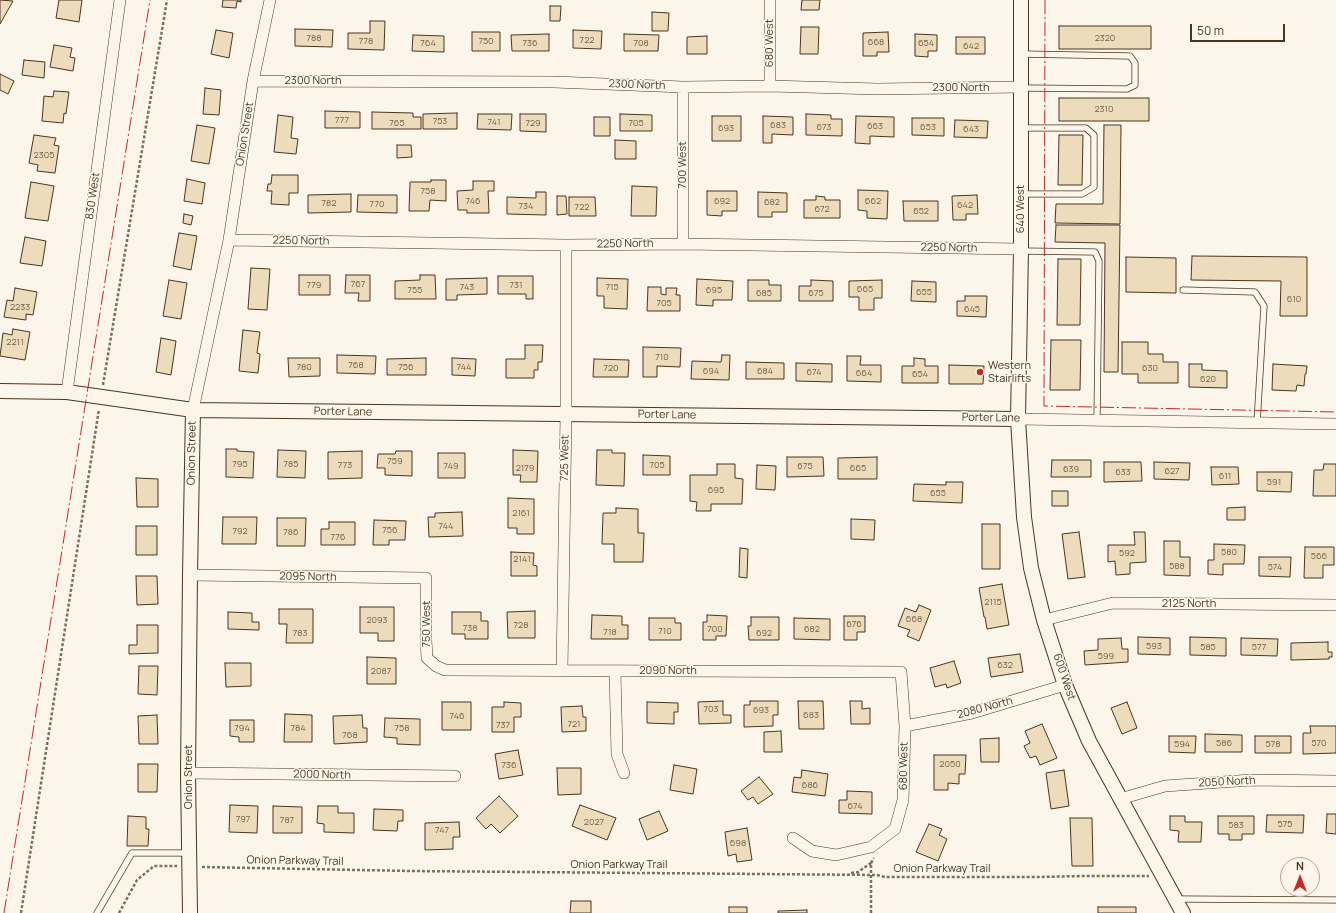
<!DOCTYPE html>
<html>
<head>
<meta charset="utf-8">
<style>
  body { margin:0 }
  #map { position:relative; width:1336px; height:913px; overflow:hidden; background:#fbf6e9; font-family:Manrope,sans-serif }
  canvas { display:block }
  .north { position:absolute; left:1280px; top:857px; width:40px; height:40px; box-sizing:border-box; background:#fbf6e9; border:1px solid #b4a999; border-radius:50%; rotate:0deg; font-size:11px; font-weight:700; line-height:16px; text-align:center; color:#4a3520 }
  .north::after { content:''; display:block; margin:auto; width:14px; height:18px; background:#c62828; clip-path:polygon(50% 0,100% 100%,50% 72%,0 100%) }
  .scale { position:absolute; left:1190px; top:24px; width:95px; height:18px; box-sizing:border-box; border:2px solid #4a3520; border-top:0; padding-left:5px; font-size:12px; line-height:14px; white-space:nowrap; color:#4a3520; -webkit-text-stroke:3px #fbf6e9; paint-order:stroke }
</style>
</head>
<body>
<div id="map">
<canvas width="1336" height="913"></canvas>
<div class="north">N</div>
<div class="scale">50 m</div>
</div>
<script>
const ctx = document.querySelector('canvas').getContext('2d');
ctx.lineJoin = 'round';
function fillPath(path, color) { ctx.fillStyle = color; ctx.fill(path, 'evenodd'); }
const shape = rows => new Path2D(rows.map(r => 'M' + r).join(''));
function strokePath(path, color, width, dash) { ctx.strokeStyle = color; ctx.lineWidth = width; ctx.lineCap = dash ? 'butt' : 'round'; ctx.setLineDash(dash || []); ctx.stroke(path); }
function write(font, color, halo, rows, align = 'center') {
  ctx.font = font + ' Manrope,sans-serif'; ctx.lineWidth = 3; ctx.setLineDash([]); ctx.textBaseline = 'middle'; ctx.strokeStyle = halo; ctx.fillStyle = color; for (const [text, x, y, turn = 0] of rows) {
    ctx.save(); ctx.translate(x, y); ctx.rotate((+turn || 0) * Math.PI / 180); ctx.textAlign = isNaN(turn) ? turn : align; if (halo) ctx.strokeText(text, 0, 0); ctx.fillText(text, 0, 0); ctx.restore();
  }
}
const building = shape([
  [0,0,13,1,0,24,0,0],
  [59,0,82,0,79,22,56,18,59,0],
  [223,0,241,0,241,2,237,1,236,8,222,7,223,0],
  [802,0,820,0,819,10,801,10,802,0],
  [550,6,561,6,560,21,550,21,550,6],
  [652,12,669,13,668,31,652,31,652,12],
  [370,21,385,21,384,50,348,49,348,33,370,33,370,21],
  [1059,26,1151,26,1151,49,1059,49,1059,26],
  [801,27,819,27,818,54,800,54,801,27],
  [295,29,333,30,332,47,295,46,295,29],
  [216,30,233,33,229,58,211,54,216,30],
  [573,30,602,31,601,49,573,48,573,30],
  [472,32,500,32,500,51,472,51,472,32],
  [888,32,889,52,877,52,877,56,863,56,863,33,888,32],
  [549,34,549,51,512,51,511,35,549,34],
  [624,34,659,35,658,51,624,51,624,34],
  [915,34,937,35,937,51,928,51,928,57,915,56,915,34],
  [413,35,444,36,444,52,412,51,413,35],
  [707,36,707,54,687,54,687,37,707,36],
  [956,37,985,37,985,54,956,54,956,37],
  [54,45,72,48,70,57,75,58,73,71,50,67,54,45],
  [24,60,45,62,44,78,22,75,24,60],
  [0,74,14,81,8,94,0,90,0,74],
  [205,88,221,90,219,115,203,114,205,88],
  [54,91,69,92,66,114,64,113,63,123,42,121,44,96,53,97,54,91],
  [1059,98,1149,98,1149,121,1059,121,1059,98],
  [325,111,360,112,360,128,325,128,325,111],
  [372,112,413,113,413,117,421,117,421,129,372,129,372,112],
  [457,113,457,129,423,129,423,114,457,113],
  [478,114,512,114,511,130,477,129,478,114],
  [520,114,546,114,546,132,520,131,520,114],
  [620,114,652,115,652,131,620,131,620,114],
  [806,114,831,115,831,119,842,119,842,136,806,135,806,114],
  [278,115,293,117,291,138,298,139,296,154,274,152,278,115],
  [712,116,741,116,741,141,712,141,712,116],
  [763,116,793,117,793,135,772,134,772,143,763,143,763,116],
  [856,116,894,117,894,137,870,136,870,144,855,143,856,116],
  [594,117,610,117,610,136,594,136,594,117],
  [912,118,944,118,944,136,912,135,912,118],
  [955,120,988,121,987,138,954,137,955,120],
  [197,125,215,128,209,164,191,161,197,125],
  [1104,125,1121,125,1120,224,1055,223,1056,204,1103,204,1104,125],
  [34,135,56,138,54,145,59,146,55,173,37,171,38,165,29,163,34,135],
  [1059,135,1083,135,1082,185,1058,185,1059,135],
  [615,140,636,141,636,159,615,159,615,140],
  [397,145,411,145,412,157,397,158,397,145],
  [272,175,298,175,298,193,289,193,289,205,271,204,272,191,267,191,268,184,271,184,272,175],
  [187,179,205,183,202,204,184,201,187,179],
  [431,180,446,180,446,201,430,200,429,211,409,211,410,182,431,182,431,180],
  [473,181,494,181,494,191,488,191,489,213,467,213,467,210,458,210,457,191,473,190,473,181],
  [31,182,54,186,48,221,25,218,31,182],
  [632,186,657,187,656,216,631,216,632,186],
  [858,190,888,191,887,219,867,218,867,211,858,210,858,190],
  [707,191,737,191,737,211,722,211,722,216,707,215,707,191],
  [536,192,546,192,546,215,507,214,507,197,536,198,536,192],
  [758,192,787,193,787,212,772,212,772,217,758,217,758,192],
  [351,194,351,212,308,213,308,195,351,194],
  [358,195,397,195,397,213,357,212,358,195],
  [977,195,978,214,966,214,966,220,953,220,952,196,977,195],
  [557,196,566,196,567,214,557,215,557,196],
  [816,196,825,197,825,200,840,200,840,218,804,218,804,200,816,200,816,196],
  [569,197,595,197,596,216,569,216,569,197],
  [903,201,938,201,938,221,904,221,903,201],
  [184,214,193,216,191,225,183,223,184,214],
  [1056,225,1120,225,1118,372,1104,372,1105,243,1055,242,1056,225],
  [179,233,197,236,191,270,173,266,179,233],
  [25,237,46,241,42,266,20,263,25,237],
  [1192,256,1307,257,1307,316,1280,316,1281,281,1191,280,1192,256],
  [1126,257,1176,258,1176,293,1126,292,1126,257],
  [1058,259,1081,259,1080,325,1057,325,1058,259],
  [251,268,270,269,267,310,248,309,251,268],
  [299,275,330,275,330,295,299,295,299,275],
  [346,275,370,275,370,301,358,301,359,293,345,293,346,275],
  [420,275,435,275,436,299,395,299,395,281,420,280,420,275],
  [498,276,533,276,533,299,526,299,526,294,498,294,498,276],
  [487,278,487,294,457,295,457,300,446,300,446,279,487,278],
  [597,278,628,279,627,309,604,308,604,296,597,296,597,278],
  [697,279,733,281,732,300,713,300,713,306,696,305,697,279],
  [169,280,187,283,181,319,163,316,169,280],
  [748,280,769,280,769,285,781,285,781,301,748,301,748,280],
  [811,280,833,281,833,301,799,301,799,286,811,286,811,280],
  [882,280,882,298,874,298,874,310,859,310,859,297,849,297,849,281,882,280],
  [912,281,936,282,936,302,911,301,912,281],
  [648,287,661,287,661,294,666,295,666,288,677,288,676,295,680,295,680,311,647,311,648,287],
  [15,288,37,292,33,315,26,314,26,320,4,317,7,300,13,301,15,288],
  [965,296,987,296,986,317,957,316,957,301,965,301,965,296],
  [13,329,30,332,25,360,0,356,3,333,12,335,13,329],
  [243,330,260,332,257,353,260,354,258,373,239,371,243,330],
  [161,338,176,341,171,375,156,372,161,338],
  [1051,340,1081,340,1080,390,1050,390,1051,340],
  [1122,342,1148,342,1148,354,1163,354,1163,362,1178,362,1178,383,1138,383,1138,374,1122,374,1122,342],
  [525,345,543,345,542,362,538,362,538,370,534,370,534,378,506,378,506,359,525,359,525,345],
  [643,347,681,348,680,367,657,366,657,377,643,377,643,347],
  [337,355,376,356,375,374,337,373,337,355],
  [722,355,730,355,729,380,691,379,692,361,721,362,722,355],
  [847,356,861,356,860,365,881,365,881,382,847,381,847,356],
  [288,358,320,358,320,376,289,377,288,358],
  [426,358,426,375,387,375,387,359,426,358],
  [452,358,476,359,475,376,452,375,452,358],
  [914,358,925,359,925,366,938,366,938,383,902,383,902,366,914,366,914,358],
  [594,359,629,360,628,377,593,377,594,359],
  [746,362,784,363,784,379,746,379,746,362],
  [796,363,832,364,832,382,796,381,796,363],
  [1189,364,1202,364,1202,370,1227,371,1227,388,1189,387,1189,364],
  [1273,364,1307,366,1306,374,1305,374,1304,386,1297,385,1296,391,1272,390,1273,364],
  [949,365,984,366,983,384,949,384,949,365],
  [226,449,237,449,237,451,254,452,253,478,226,477,226,449],
  [278,450,306,451,305,478,277,477,278,450],
  [513,450,538,451,537,482,520,482,521,475,513,475,513,450],
  [597,450,612,450,612,453,625,453,624,486,596,485,597,450],
  [362,451,362,478,328,479,328,452,362,451],
  [396,451,412,451,412,476,385,475,385,468,377,468,378,454,395,454,396,451],
  [438,453,465,453,465,478,438,478,438,453],
  [643,455,670,456,670,475,643,475,643,455],
  [787,457,823,457,824,476,787,477,787,457],
  [877,457,877,479,838,479,838,458,877,457],
  [1052,460,1091,460,1091,477,1051,477,1052,460],
  [1104,462,1141,462,1142,481,1104,482,1104,462],
  [1154,462,1190,463,1189,480,1154,479,1154,462],
  [717,464,735,464,735,478,743,479,742,504,711,504,711,511,696,511,697,502,690,501,690,475,717,475,717,464],
  [1324,464,1336,464,1336,496,1313,496,1314,470,1323,470,1324,464],
  [757,465,776,466,775,490,756,489,757,465],
  [1211,467,1238,467,1239,484,1212,485,1211,467],
  [1257,472,1292,472,1291,492,1257,491,1257,472],
  [136,478,158,479,158,507,137,507,136,478],
  [946,482,963,482,962,503,913,501,914,484,946,485,946,482],
  [1052,491,1068,491,1068,506,1052,506,1052,491],
  [508,498,534,499,534,534,517,534,517,528,508,528,508,498],
  [1245,507,1245,520,1227,520,1227,508,1245,507],
  [616,508,638,509,638,533,644,533,643,562,614,562,614,544,602,544,603,513,616,513,616,508],
  [462,512,463,536,429,537,428,517,435,517,435,513,462,512],
  [223,517,257,517,256,544,222,544,223,517],
  [277,518,306,518,305,546,277,546,277,518],
  [851,519,875,520,874,540,851,539,851,519],
  [374,520,406,521,405,540,389,540,389,545,373,545,374,520],
  [329,522,355,522,355,545,321,545,321,529,329,529,329,522],
  [982,524,1000,524,1000,569,982,569,982,524],
  [136,526,157,526,157,555,136,555,136,526],
  [1079,532,1085,577,1068,579,1062,534,1079,532],
  [1134,532,1145,532,1146,562,1130,563,1130,574,1116,575,1115,561,1108,562,1108,545,1135,545,1134,532],
  [1164,541,1180,541,1180,557,1190,557,1190,576,1164,575,1164,541],
  [1214,544,1245,545,1244,564,1223,564,1223,575,1208,574,1208,560,1214,560,1214,544],
  [1305,547,1334,547,1334,565,1323,565,1323,578,1304,578,1305,547],
  [740,548,748,549,747,578,739,577,740,548],
  [511,552,534,553,533,565,537,566,537,576,511,576,511,552],
  [1259,557,1291,557,1290,577,1259,576,1259,557],
  [136,576,157,576,158,604,137,605,136,576],
  [1002,584,1009,625,987,629,985,617,984,617,979,588,1002,584],
  [919,605,931,610,919,641,907,636,910,630,898,626,905,608,916,612,919,605],
  [360,607,394,607,394,641,378,641,378,633,360,633,360,607],
  [279,609,313,609,313,643,286,643,287,624,279,624,279,609],
  [535,611,535,638,508,638,507,612,535,611],
  [228,612,252,613,252,622,259,622,259,630,228,629,228,612],
  [452,612,481,612,481,621,488,621,488,639,465,639,465,634,452,634,452,612],
  [592,615,622,616,622,625,628,625,628,639,591,639,592,615],
  [707,615,727,616,726,636,716,636,716,640,703,640,703,622,707,622,707,615],
  [844,616,865,616,865,632,857,632,857,640,844,640,844,616],
  [751,617,779,617,779,640,749,640,748,626,751,626,751,617],
  [649,618,675,618,675,623,681,623,681,640,649,640,649,618],
  [794,618,830,619,830,640,794,639,794,618],
  [137,625,158,625,158,653,129,654,129,645,137,645,137,625],
  [1138,637,1170,638,1170,655,1138,654,1138,637],
  [1190,637,1226,638,1226,656,1190,655,1190,637],
  [1121,638,1122,649,1128,649,1128,662,1085,665,1084,651,1098,650,1098,639,1121,638],
  [1241,638,1278,639,1277,656,1241,655,1241,638],
  [1328,642,1328,652,1332,652,1332,657,1329,657,1329,659,1291,660,1291,643,1328,642],
  [1020,654,1023,672,991,677,988,658,1020,654],
  [367,657,396,658,396,684,367,684,367,657],
  [954,661,961,683,947,688,946,684,935,687,930,668,954,661],
  [225,663,251,663,251,686,226,687,225,663],
  [139,666,158,666,157,695,138,694,139,666],
  [723,701,723,715,731,715,731,723,699,724,698,702,723,701],
  [750,701,778,701,778,715,773,715,773,726,744,727,744,705,750,705,750,701],
  [798,701,823,701,824,729,799,729,798,701],
  [850,701,862,701,862,709,870,708,870,724,851,724,850,701],
  [442,702,471,702,471,730,442,730,442,702],
  [504,702,521,703,521,717,514,717,514,732,492,732,492,707,504,707,504,702],
  [647,702,678,703,678,712,674,712,674,724,647,723,647,702],
  [1127,702,1137,728,1122,734,1111,708,1127,702],
  [582,706,583,717,586,717,586,731,562,732,561,707,582,706],
  [285,714,312,715,312,742,284,742,285,714],
  [157,715,158,744,139,744,138,716,157,715],
  [362,715,363,728,367,728,367,742,334,744,333,716,362,715],
  [385,718,420,719,420,745,397,744,397,738,384,737,385,718],
  [230,720,254,720,254,742,239,742,239,737,230,736,230,720],
  [1042,724,1057,758,1040,765,1036,756,1030,758,1024,746,1030,743,1025,731,1042,724],
  [1310,726,1336,726,1336,753,1303,754,1303,733,1311,733,1310,726],
  [781,731,782,752,764,752,764,732,781,731],
  [1205,734,1242,735,1242,752,1205,752,1205,734],
  [1169,736,1196,736,1195,753,1169,752,1169,736],
  [1255,736,1291,736,1291,753,1255,753,1255,736],
  [999,738,999,762,981,762,980,739,999,738],
  [518,750,523,775,499,779,495,754,518,750],
  [934,755,966,755,965,774,959,774,959,784,948,783,948,790,934,790,934,755],
  [138,764,158,764,157,792,138,792,138,764],
  [674,765,697,769,693,794,670,790,674,765],
  [557,768,581,768,581,794,558,795,557,768],
  [802,770,828,774,825,796,792,792,794,777,801,778,802,770],
  [1064,770,1069,806,1051,809,1046,773,1064,770],
  [759,777,773,794,758,804,753,797,748,800,741,791,759,777],
  [847,791,872,792,872,814,839,813,839,800,847,800,847,791],
  [499,796,518,816,500,833,491,824,486,829,476,818,499,796],
  [230,805,258,806,257,833,229,832,230,805],
  [580,805,616,818,607,840,572,826,580,805],
  [273,806,302,807,302,833,273,833,273,806],
  [318,806,338,806,338,813,354,813,354,833,324,832,324,824,317,823,318,806],
  [374,809,403,810,403,821,398,821,397,831,373,830,374,809],
  [659,811,668,831,647,840,639,819,659,811],
  [1327,814,1336,814,1336,834,1326,833,1327,814],
  [1267,815,1304,815,1303,833,1266,832,1267,815],
  [128,816,146,817,146,829,149,829,148,846,127,846,128,816],
  [1170,816,1185,816,1185,822,1202,822,1201,842,1178,842,1179,831,1170,830,1170,816],
  [1218,816,1254,816,1254,834,1242,834,1242,840,1229,840,1229,834,1218,834,1218,816],
  [1070,818,1092,818,1093,866,1072,866,1070,818],
  [459,822,460,837,453,837,453,849,425,850,425,823,459,822],
  [929,824,942,829,939,835,947,839,938,861,916,852,929,824],
  [747,828,752,860,737,862,736,854,728,856,725,832,747,828],
  [571,901,591,901,591,913,570,913,571,901],
  [729,907,747,907,747,913,729,913,729,907],
  [1098,907,1136,907,1136,913,1098,913,1098,907],
  [807,910,807,913,778,913,778,911,807,910]
]);
fillPath(building, '#ecdcbc');
strokePath(building, '#4a3520', 1);
const service = shape([
  [1021,88,1127,89,1135,85,1135,63,1130,56,1021,54],
  [1021,128,1086,128,1094,135,1094,187,1082,194,1022,194],
  [1021,251,1095,252,1099,261,1097,420],
  [1183,290,1255,292,1264,306,1257,423],
  [1177,899,1336,900],
  [97,913,132,853,188,853]
]);
const minor = shape([
  [770,0,770,86],
  [253,81,554,82,683,87,770,86,878,89,1021,87],
  [683,87,683,244],
  [229,240,566,245,683,244,1021,249],
  [67,392,120,0],
  [193,410,229,240,253,81,270,0],
  [1018,419,1336,424],
  [190,575,426,578,426,640,427,658,436,666,445,670,901,672,905,726,903,800,895,829,871,847,836,855,812,851,793,838],
  [1044,620,1113,603,1336,605],
  [562,671,566,414,566,245],
  [615,671,617,754,624,773],
  [905,726,972,713,1065,685],
  [188,773,455,776],
  [1120,799,1165,786,1251,780,1336,781]
]);
const tertiary = shape([
  [1021,0,1021,249,1018,419,1024,517,1031,568,1044,620,1065,685,1089,741,1183,913],
  [0,391,67,392,193,410,1018,419],
  [190,913,188,773,190,575,193,410]
]);
strokePath(service, '#4a3520', 7);
strokePath(minor, '#4a3520', 12);
strokePath(tertiary, '#4a3520', 16);
strokePath(shape([
  [103,385,167,0],
  [202,867,410,871,877,875,885,877,1038,877,1083,876,1149,876],
  [851,873,858,872,871,863],
  [21,913,99,409],
  [119,913,137,880,154,866,177,866],
  [871,913,871,863,874,858]
]), '#7f6f5c', 2.5, [3, 2]);
strokePath(service, '#fbf6e9', 5.5);
strokePath(minor, '#fbf6e9', 11);
strokePath(tertiary, '#fbf6e9', 14);
strokePath(shape([
  [1045,0,1044,406,1336,412],
  [4,913,150,0]
]), '#c62828', 1, [14, 3, 2, 3]);
for (const [x, y, r, color] of [
  [980,372,4,"#c62828"]
]) { const dot = new Path2D(); dot.arc(x, y, r, 0, 2 * Math.PI); ctx.fillStyle = color; ctx.fill(dot); strokePath(dot, '#fbf6e9', 1.5); }
write('9px', '#725f47', null, [
  ["788",314,38],
  ["2320",1105,38],
  ["722",587,40],
  ["778",366,41],
  ["750",486,41],
  ["668",876,42],
  ["764",428,43],
  ["736",530,43],
  ["708",641,43],
  ["654",926,43],
  ["642",971,46],
  ["2310",1104,109],
  ["777",342,120],
  ["753",440,121],
  ["741",494,122],
  ["765",397,123],
  ["729",533,123],
  ["705",636,123],
  ["683",778,125],
  ["663",875,126],
  ["673",824,127],
  ["653",928,127],
  ["693",726,128],
  ["643",971,129],
  ["2305",44,155],
  ["758",428,191],
  ["746",473,201],
  ["692",722,201],
  ["662",873,201],
  ["682",772,202],
  ["782",329,203],
  ["770",377,204],
  ["642",965,205],
  ["734",526,206],
  ["722",582,207],
  ["672",822,209],
  ["652",921,211],
  ["767",358,284],
  ["779",314,285],
  ["731",516,285],
  ["743",467,287],
  ["715",612,287],
  ["665",865,289],
  ["755",415,290],
  ["695",714,290],
  ["655",924,292],
  ["685",764,293],
  ["675",816,293],
  ["610",1294,299],
  ["705",664,303],
  ["2233",20,307],
  ["645",972,309],
  ["2211",15,342],
  ["710",662,357],
  ["768",356,365],
  ["780",304,367],
  ["756",406,367],
  ["744",464,367],
  ["720",611,368],
  ["630",1150,368],
  ["694",711,371],
  ["684",765,371],
  ["674",814,372],
  ["664",864,373],
  ["654",920,374],
  ["620",1208,379],
  ["759",395,461],
  ["795",240,464],
  ["785",291,464],
  ["773",345,465],
  ["705",657,465],
  ["749",451,466],
  ["675",805,466],
  ["2179",525,468],
  ["665",858,468],
  ["639",1071,469],
  ["627",1172,471],
  ["633",1123,472],
  ["611",1225,476],
  ["591",1274,482],
  ["695",716,490],
  ["655",938,493],
  ["2161",521,513],
  ["744",446,526],
  ["756",390,530],
  ["792",240,531],
  ["786",291,532],
  ["776",338,537],
  ["580",1229,552],
  ["592",1127,553],
  ["566",1319,556],
  ["2141",522,559],
  ["588",1177,566],
  ["574",1275,567],
  ["2115",993,602],
  ["668",914,619],
  ["2093",377,620],
  ["676",854,624],
  ["728",521,625],
  ["738",470,628],
  ["700",715,629],
  ["682",812,629],
  ["710",665,631],
  ["718",610,632],
  ["783",300,633],
  ["692",764,633],
  ["593",1154,646],
  ["585",1208,647],
  ["577",1259,647],
  ["599",1106,656],
  ["632",1005,665],
  ["2087",381,671],
  ["703",711,709],
  ["693",761,710],
  ["683",811,715],
  ["746",457,716],
  ["721",574,724],
  ["737",503,725],
  ["794",242,728],
  ["784",298,728],
  ["758",402,728],
  ["768",350,735],
  ["586",1224,743],
  ["570",1319,743],
  ["594",1182,744],
  ["578",1273,744],
  ["2050",950,764],
  ["736",509,765],
  ["686",810,785],
  ["674",855,806],
  ["797",243,819],
  ["787",287,820],
  ["2027",594,822],
  ["575",1285,824],
  ["583",1236,825],
  ["747",442,830],
  ["698",738,843]
]);
write('11px', '#4a3520', '#fbf6e9', [
  ["680 West",770,43,-90],
  ["2300 North",313,81],
  ["2300 North",637,85,2],
  ["2300 North",961,88],
  ["Onion Street",245,134,-81],
  ["700 West",683,165,-90],
  ["830 West",93,196,-82],
  ["640 West",1021,209,-90],
  ["2250 North",301,241,1],
  ["2250 North",625,244,-1],
  ["2250 North",949,248,1],
  ["Porter Lane",343,412,1],
  ["Porter Lane",667,415,1],
  ["Porter Lane",991,418,1],
  ["Onion Street",192,453,-89],
  ["725 West",565,458,-89],
  ["2095 North",308,577,1],
  ["2125 North",1189,604],
  ["750 West",427,624,-90],
  ["2090 North",668,671],
  ["600 West",1064,677,71],
  ["2080 North",985,708,-15],
  ["680 West",904,766,-89],
  ["2000 North",322,775,1],
  ["Onion Street",189,777,-90],
  ["2050 North",1227,782,-3],
  ["Onion Parkway Trail",295,861,1],
  ["Onion Parkway Trail",619,865],
  ["Onion Parkway Trail",942,869]
]);
write('11px', '#4a3520', '#fbf6e9', [
  ["Western",988,366],
  ["Stairlifts",988,379]
], 'left');
</script>
</body>
</html>
